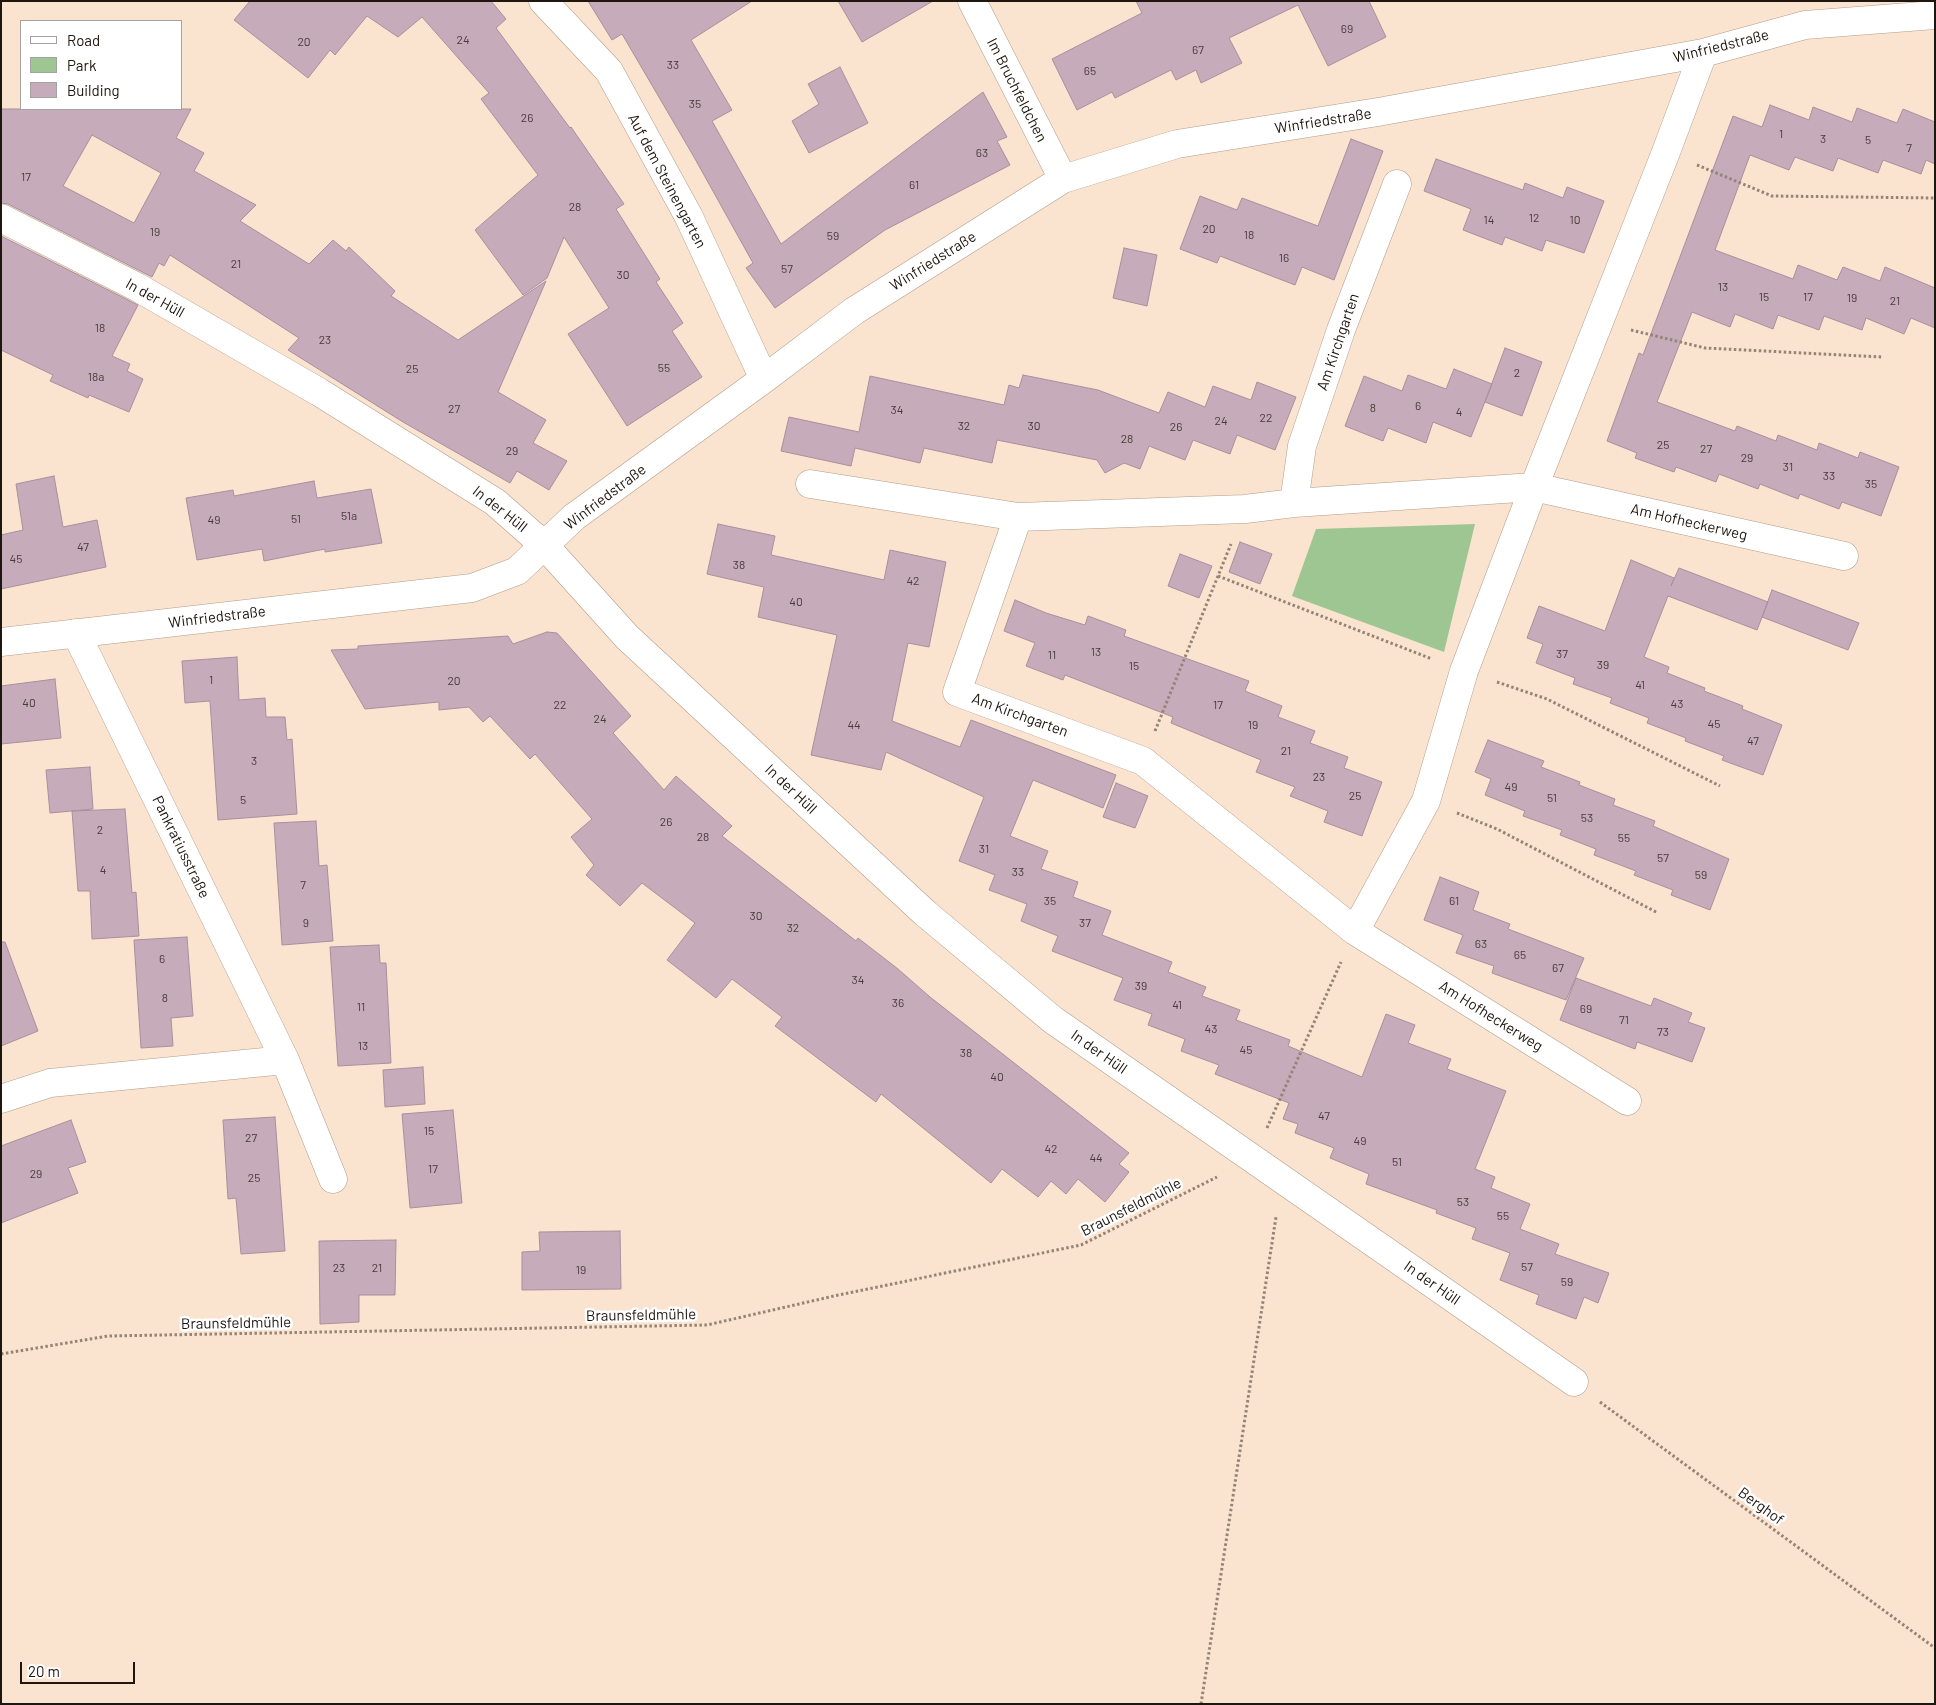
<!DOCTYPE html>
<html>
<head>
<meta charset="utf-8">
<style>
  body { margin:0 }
  #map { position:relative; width:1936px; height:1705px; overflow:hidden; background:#fae3cf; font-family:Barlow,sans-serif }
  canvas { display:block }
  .frame { position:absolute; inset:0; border:2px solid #1e160f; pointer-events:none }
  .legend { position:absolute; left:20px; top:20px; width:162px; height:90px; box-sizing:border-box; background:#fff; border:1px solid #a5a29f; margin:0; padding:6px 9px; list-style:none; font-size:15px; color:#1e160f }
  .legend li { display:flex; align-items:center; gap:10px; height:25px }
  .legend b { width:25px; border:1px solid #a5a29f }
  .scale { position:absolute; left:20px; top:1662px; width:115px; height:22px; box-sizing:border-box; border:2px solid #1e160f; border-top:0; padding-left:6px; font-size:15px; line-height:18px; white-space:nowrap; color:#1e160f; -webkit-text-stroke:4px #fff; paint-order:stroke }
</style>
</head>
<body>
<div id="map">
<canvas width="1936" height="1705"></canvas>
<div class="frame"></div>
<ul class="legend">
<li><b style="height:6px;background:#fff"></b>Road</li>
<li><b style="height:14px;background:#9ec692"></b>Park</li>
<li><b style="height:14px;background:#c6abba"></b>Building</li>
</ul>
<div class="scale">20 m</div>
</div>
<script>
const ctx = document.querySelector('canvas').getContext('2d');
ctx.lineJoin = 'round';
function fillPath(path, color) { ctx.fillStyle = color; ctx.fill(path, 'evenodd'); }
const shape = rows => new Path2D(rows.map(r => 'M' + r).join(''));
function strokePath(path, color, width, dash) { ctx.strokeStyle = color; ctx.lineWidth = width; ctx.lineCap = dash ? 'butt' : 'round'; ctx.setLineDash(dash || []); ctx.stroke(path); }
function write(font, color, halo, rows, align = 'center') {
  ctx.font = font + ' Barlow,sans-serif'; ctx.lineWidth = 5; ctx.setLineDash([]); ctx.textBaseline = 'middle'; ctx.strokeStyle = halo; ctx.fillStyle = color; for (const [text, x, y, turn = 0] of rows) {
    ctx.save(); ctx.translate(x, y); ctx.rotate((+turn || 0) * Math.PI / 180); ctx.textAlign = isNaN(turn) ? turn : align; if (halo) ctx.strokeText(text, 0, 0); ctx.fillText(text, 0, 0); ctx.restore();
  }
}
fillPath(shape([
  [1475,524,1444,652,1292,596,1316,529]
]), '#9ec692');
const building = shape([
  [250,1,491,1,506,19,496,28,570,128,571,127,624,204,616,209,660,279,656,282,683,323,672,331,702,377,627,426,568,334,609,308,564,237,547,278,523,295,475,230,538,175,481,99,489,93,422,17,398,37,367,16,335,55,330,50,308,78,234,20,250,1],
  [588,1,752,1,691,40,732,110,712,121,781,244,983,92,1007,137,997,141,1010,165,885,230,775,308,746,268,753,263,694,157,622,34,612,40,588,1],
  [838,1,933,1,862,42,838,1],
  [1136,1,1369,1,1386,37,1328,66,1298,5,1229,38,1242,63,1201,83,1196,70,1176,80,1171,70,1115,98,1112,92,1077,110,1052,59,1142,13,1136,1],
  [840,67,868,123,809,153,792,121,819,104,808,84,840,67],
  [1770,105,1809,120,1813,107,1852,122,1857,108,1897,123,1903,109,1935,122,1935,164,1926,160,1921,174,1883,160,1878,173,1838,158,1833,171,1795,157,1789,170,1750,155,1715,250,1793,279,1798,265,1837,280,1843,267,1880,281,1885,267,1935,288,1935,328,1911,318,1904,334,1866,318,1862,330,1824,316,1819,330,1778,315,1773,329,1735,314,1730,327,1692,312,1657,402,1735,431,1737,426,1776,441,1778,435,1817,450,1819,443,1858,458,1860,452,1899,467,1881,516,1842,502,1839,509,1800,494,1798,499,1760,484,1758,489,1719,474,1716,482,1676,467,1674,472,1635,458,1637,453,1607,441,1639,353,1643,355,1733,116,1762,127,1770,105],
  [1,109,191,109,176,138,204,153,194,171,256,205,240,221,309,264,333,240,346,251,349,247,395,291,391,296,458,340,546,281,498,392,546,420,533,443,567,461,549,490,517,471,510,483,403,422,288,350,299,338,170,255,164,266,159,263,152,277,8,204,1,203,1,109],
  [92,135,161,173,134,223,63,186,92,135],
  [1351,139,1383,151,1334,280,1302,267,1295,285,1220,256,1217,263,1180,249,1200,196,1237,210,1242,198,1318,226,1351,139],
  [1436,159,1523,190,1525,183,1563,198,1567,187,1604,201,1584,253,1546,240,1542,251,1505,237,1502,245,1463,230,1471,209,1424,191,1436,159],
  [1,236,138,305,112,356,130,364,127,371,143,379,129,412,89,395,88,398,50,381,53,375,1,350,1,236],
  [1124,248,1157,255,1147,306,1113,298,1124,248],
  [1505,348,1542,362,1522,416,1485,402,1505,348],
  [1454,369,1492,384,1471,437,1433,422,1426,443,1388,428,1383,441,1345,426,1364,376,1402,391,1408,375,1446,389,1454,369],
  [1023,375,1098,390,1159,413,1168,392,1205,407,1213,386,1251,400,1257,382,1296,397,1275,450,1237,435,1230,454,1193,440,1185,460,1149,446,1140,469,1124,463,1105,473,1097,460,997,440,992,463,924,448,920,463,855,448,851,466,781,451,789,417,859,432,870,376,1004,405,1009,385,1019,388,1023,375],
  [54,476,63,527,97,520,106,567,1,589,1,535,23,530,16,484,54,476],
  [314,481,317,498,371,489,382,543,325,552,325,549,264,561,262,549,197,560,186,498,233,490,234,496,314,481],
  [718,524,775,536,771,555,884,580,890,550,946,562,929,647,908,643,892,721,960,747,971,720,1116,775,1103,808,1033,780,1010,836,1048,851,1041,869,1078,882,1073,897,1111,911,1102,935,1172,962,1168,972,1206,987,1202,996,1240,1010,1236,1020,1290,1040,1288,1046,1362,1077,1386,1014,1415,1025,1408,1043,1451,1059,1447,1069,1506,1091,1475,1169,1495,1177,1491,1188,1530,1204,1520,1229,1559,1244,1555,1254,1609,1273,1598,1303,1584,1297,1576,1319,1536,1304,1539,1295,1500,1280,1510,1253,1472,1239,1476,1228,1436,1213,1437,1210,1366,1184,1369,1174,1330,1158,1334,1148,1295,1133,1298,1124,1283,1119,1289,1103,1215,1074,1219,1065,1181,1051,1185,1039,1148,1025,1152,1014,1114,1000,1123,978,1052,951,1058,936,1021,921,1027,904,989,890,995,875,959,861,984,797,886,752,881,770,811,755,837,635,758,617,764,587,707,574,718,524],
  [1240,542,1272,554,1260,584,1229,572,1240,542],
  [1180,554,1212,566,1199,598,1168,586,1180,554],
  [1631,560,1674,578,1671,586,1679,568,1768,602,1757,630,1668,596,1644,657,1669,667,1667,673,1705,688,1704,691,1743,706,1742,709,1782,725,1763,775,1722,760,1724,756,1685,741,1686,738,1647,723,1649,718,1610,703,1612,698,1573,684,1575,678,1536,663,1543,644,1527,638,1539,606,1605,631,1631,560],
  [1772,590,1859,623,1848,650,1762,617,1772,590],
  [1015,600,1046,613,1085,625,1088,616,1126,630,1124,636,1249,681,1245,691,1282,706,1278,717,1315,731,1310,743,1348,757,1344,768,1382,782,1362,836,1324,822,1328,811,1290,796,1295,787,1256,772,1261,760,1171,723,1173,717,1065,675,1063,680,1026,666,1035,643,1004,631,1015,600],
  [547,632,557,633,631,716,613,733,664,790,676,776,732,826,722,836,856,941,858,938,898,969,930,997,1129,1153,1119,1164,1129,1172,1105,1202,1078,1179,1066,1194,1051,1181,1038,1197,1002,1169,991,1183,881,1094,876,1102,775,1026,782,1017,732,979,716,998,667,960,695,923,642,883,620,906,586,875,594,865,571,837,592,819,535,754,530,759,490,716,483,722,469,707,439,710,439,702,365,709,331,650,358,649,358,646,508,636,513,644,547,632],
  [237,657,239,700,265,698,266,717,285,717,287,740,292,739,297,814,218,820,210,701,185,703,182,661,237,657],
  [55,679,61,738,1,744,1,686,55,679],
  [1488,740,1544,761,1541,767,1580,782,1579,785,1615,799,1613,805,1655,821,1653,826,1729,859,1710,910,1671,895,1673,890,1634,875,1636,871,1594,855,1596,849,1560,835,1562,830,1523,816,1525,811,1485,795,1491,779,1475,772,1488,740],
  [90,767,93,809,50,813,46,770,90,767],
  [1116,783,1148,796,1135,828,1103,817,1116,783],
  [125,809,132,893,136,892,139,936,92,939,90,891,78,891,72,811,125,809],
  [316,821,319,866,327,865,333,941,282,945,274,823,316,821],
  [1440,877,1479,892,1473,910,1510,924,1508,929,1584,958,1566,1000,1492,973,1494,966,1456,953,1463,935,1424,920,1440,877],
  [187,937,193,1016,171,1018,173,1046,141,1048,134,940,187,937],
  [1,942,5,942,38,1031,1,1046,1,942],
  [379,945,380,963,386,963,391,1063,338,1066,330,947,379,945],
  [1576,978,1651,1006,1654,998,1692,1013,1688,1022,1705,1028,1692,1062,1637,1042,1635,1049,1560,1020,1576,978],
  [423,1067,425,1104,385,1107,383,1070,423,1067],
  [453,1110,462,1203,410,1208,402,1114,453,1110],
  [275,1117,285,1251,241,1254,236,1198,228,1199,223,1120,275,1117],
  [71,1120,86,1162,68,1168,78,1193,1,1223,1,1146,71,1120],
  [620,1231,621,1289,522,1290,522,1252,540,1251,539,1232,620,1231],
  [396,1240,395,1295,359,1295,359,1322,320,1324,319,1241,396,1240]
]);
fillPath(building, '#c6abba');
strokePath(building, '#a98f9d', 1);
const minor = shape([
  [543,1,609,71,689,217,764,379],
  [972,1,1063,179],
  [1,218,137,287,319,392,495,502,545,546,627,637,925,913,1053,1020,1574,1382],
  [810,484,1018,517,1245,509,1294,503,1534,487,1844,556],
  [1294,503,1302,446,1341,330,1397,184],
  [1018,517,957,692,1143,761,1355,931,1627,1101],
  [76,633,285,1060,333,1179],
  [1,642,472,588,517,571,574,517,764,379,854,311,1063,179,1177,144,1378,112,1703,53,1805,25,1935,15],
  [1355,931,1426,801,1464,671,1534,487,1666,152,1703,53],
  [1,1099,50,1083,285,1060]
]);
strokePath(minor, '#b29d8a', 29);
strokePath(shape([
  [1697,165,1772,196,1935,198],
  [1631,330,1705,348,1882,357],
  [1218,576,1432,659],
  [1497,682,1547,699,1720,786],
  [1155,731,1231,544],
  [1457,813,1497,829,1658,913],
  [1267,1128,1341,962],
  [1,1354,108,1336,707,1325,834,1296,1081,1245,1217,1177],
  [1600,1402,1935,1648],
  [1201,1704,1276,1217]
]), '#948476', 3, [2.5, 2.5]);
strokePath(minor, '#fff', 28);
write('12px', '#483b3a', null, [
  ["69",1347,29],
  ["24",463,40],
  ["20",304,42],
  ["67",1198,50],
  ["33",673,65],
  ["65",1090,71],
  ["35",695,104],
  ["26",527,118],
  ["1",1781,134],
  ["3",1823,139],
  ["5",1868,140],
  ["7",1909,148],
  ["63",982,153],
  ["17",26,177],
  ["61",914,185],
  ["28",575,207],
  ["12",1534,218],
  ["14",1489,220],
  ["10",1575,220],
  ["20",1209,229],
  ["19",155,232],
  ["18",1249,235],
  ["59",833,236],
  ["16",1284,258],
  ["21",236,264],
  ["57",787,269],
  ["30",623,275],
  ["13",1723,287],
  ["15",1764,297],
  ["17",1808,297],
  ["19",1852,298],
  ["21",1895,301],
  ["18",100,328],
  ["23",325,340],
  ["55",664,368],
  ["25",412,369],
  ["2",1517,373],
  ["18a",96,377],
  ["6",1418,406],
  ["8",1373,408],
  ["27",454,409],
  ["34",897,410],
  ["4",1459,412],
  ["22",1266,418],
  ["24",1221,421],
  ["32",964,426],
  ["30",1034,426],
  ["26",1176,427],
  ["28",1127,439],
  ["25",1663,445],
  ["27",1706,449],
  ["29",512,451],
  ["29",1747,458],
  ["31",1788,467],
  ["33",1829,476],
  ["35",1871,484],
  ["51a",349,516],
  ["51",296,519],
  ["49",214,520],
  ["47",83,547],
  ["45",16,559],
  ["38",739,565],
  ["42",913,581],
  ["40",796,602],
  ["13",1096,652],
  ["37",1562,654],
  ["11",1052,655],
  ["39",1603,665],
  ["15",1134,666],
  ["1",211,680],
  ["20",454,681],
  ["41",1640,685],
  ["40",29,703],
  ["43",1677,704],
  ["22",560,705],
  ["17",1218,705],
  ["24",600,719],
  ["45",1714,724],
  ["44",854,725],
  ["19",1253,725],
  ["47",1753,741],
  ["21",1286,751],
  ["3",254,761],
  ["23",1319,777],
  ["49",1511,787],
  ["25",1355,796],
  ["51",1552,798],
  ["5",243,800],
  ["53",1587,818],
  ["26",666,822],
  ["2",100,830],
  ["28",703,837],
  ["55",1624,838],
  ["31",984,849],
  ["57",1663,858],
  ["4",103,870],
  ["33",1018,872],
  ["59",1701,875],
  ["7",303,885],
  ["35",1050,901],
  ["61",1454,901],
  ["30",756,916],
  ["9",306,923],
  ["37",1085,923],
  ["32",793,928],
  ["63",1481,944],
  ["65",1520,955],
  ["6",162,959],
  ["67",1558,968],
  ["34",858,980],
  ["39",1141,986],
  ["8",165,998],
  ["36",898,1003],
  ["41",1177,1005],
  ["11",361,1007],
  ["69",1586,1009],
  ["71",1624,1020],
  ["43",1211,1029],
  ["73",1663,1032],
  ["13",363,1046],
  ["45",1246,1050],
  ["38",966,1053],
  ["40",997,1077],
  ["47",1324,1116],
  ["15",429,1131],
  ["27",251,1138],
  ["49",1360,1141],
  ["42",1051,1149],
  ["44",1096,1158],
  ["51",1397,1162],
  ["17",433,1169],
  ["29",36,1174],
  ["25",254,1178],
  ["53",1463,1202],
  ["55",1503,1216],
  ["57",1527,1267],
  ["23",339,1268],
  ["21",377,1268],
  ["19",581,1270],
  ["59",1567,1282]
]);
write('15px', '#1e160f', '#fff', [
  ["Winfriedstraße",1721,46,-14],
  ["Im Bruchfeldchen",1017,90,63],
  ["Winfriedstraße",1323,121,-9],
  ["Auf dem Steinengarten",667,181,62],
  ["Winfriedstraße",933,261,-32],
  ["In der Hüll",155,298,29],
  ["Am Kirchgarten",1338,342,-71],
  ["Winfriedstraße",605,497,-37],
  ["In der Hüll",500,509,38],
  ["Am Hofheckerweg",1689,522,13],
  ["Winfriedstraße",217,617,-7],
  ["Am Kirchgarten",1020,715,20],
  ["In der Hüll",791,789,43],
  ["Pankratiusstraße",181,847,64],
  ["Am Hofheckerweg",1491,1016,32],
  ["In der Hüll",1099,1052,35],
  ["Braunsfeldmühle",1131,1207,-27],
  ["In der Hüll",1432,1283,35],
  ["Braunsfeldmühle",641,1315,-1],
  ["Braunsfeldmühle",236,1323,-1],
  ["Berghof",1761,1506,36]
]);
</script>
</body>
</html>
